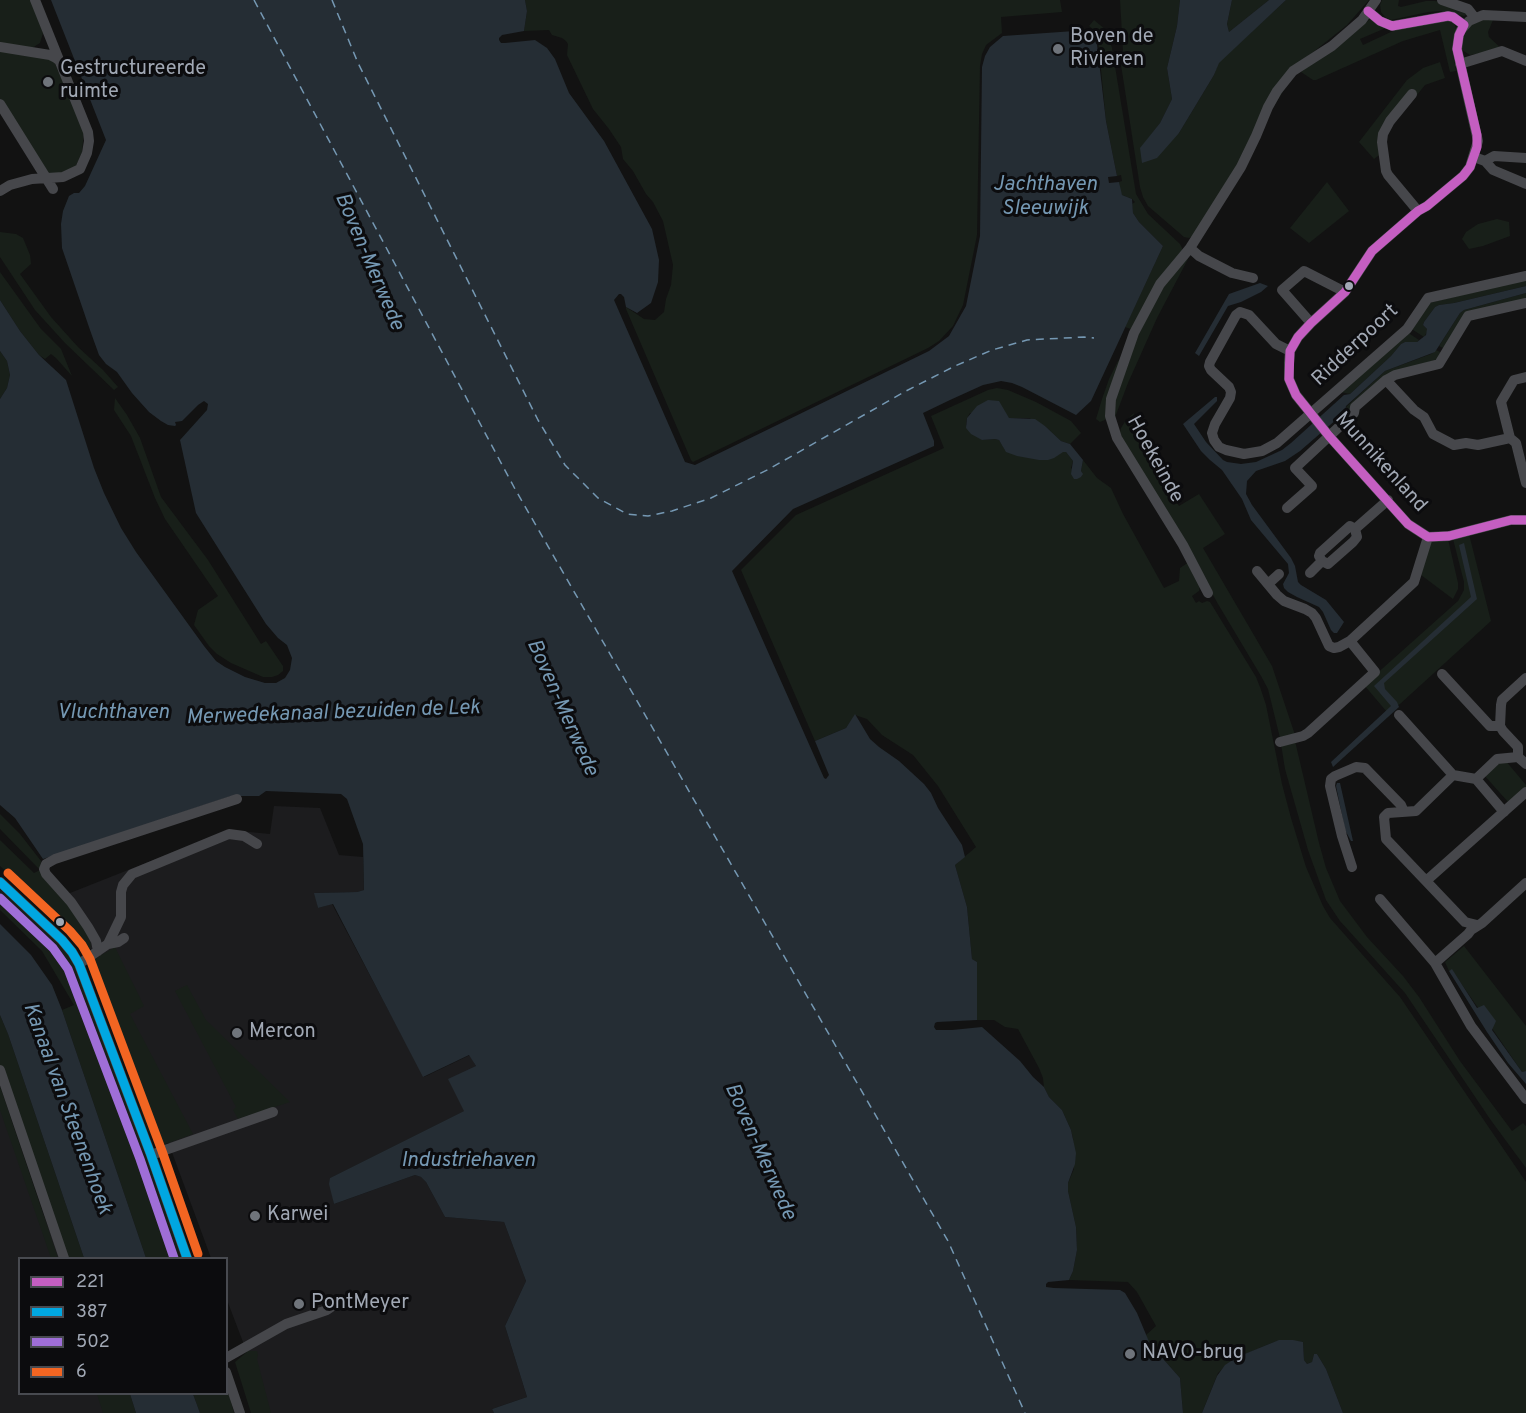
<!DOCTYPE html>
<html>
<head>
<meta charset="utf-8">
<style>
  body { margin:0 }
  #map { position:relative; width:1526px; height:1413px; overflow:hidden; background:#121212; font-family:Overpass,sans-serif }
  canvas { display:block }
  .legend { position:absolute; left:18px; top:1257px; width:210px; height:138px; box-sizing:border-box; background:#0c0c0e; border:2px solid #484a50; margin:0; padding:8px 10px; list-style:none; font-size:18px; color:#a1a8b4 }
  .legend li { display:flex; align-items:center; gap:12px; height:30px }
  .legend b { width:30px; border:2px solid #484a50 }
</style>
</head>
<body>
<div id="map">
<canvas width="1526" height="1413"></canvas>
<ul class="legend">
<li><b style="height:8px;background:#c45ec1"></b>221</li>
<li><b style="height:8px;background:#00a7e1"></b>387</li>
<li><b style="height:8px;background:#9f6ed7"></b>502</li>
<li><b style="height:8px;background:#f26522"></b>6</li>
</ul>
</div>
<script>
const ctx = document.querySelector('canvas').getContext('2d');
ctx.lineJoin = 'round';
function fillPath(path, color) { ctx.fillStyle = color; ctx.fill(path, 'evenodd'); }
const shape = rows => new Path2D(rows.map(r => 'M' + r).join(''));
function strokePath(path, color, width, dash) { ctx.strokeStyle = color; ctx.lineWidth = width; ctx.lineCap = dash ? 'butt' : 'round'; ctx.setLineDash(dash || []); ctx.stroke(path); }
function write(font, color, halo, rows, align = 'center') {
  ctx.font = font + ' Overpass,sans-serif'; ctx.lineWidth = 6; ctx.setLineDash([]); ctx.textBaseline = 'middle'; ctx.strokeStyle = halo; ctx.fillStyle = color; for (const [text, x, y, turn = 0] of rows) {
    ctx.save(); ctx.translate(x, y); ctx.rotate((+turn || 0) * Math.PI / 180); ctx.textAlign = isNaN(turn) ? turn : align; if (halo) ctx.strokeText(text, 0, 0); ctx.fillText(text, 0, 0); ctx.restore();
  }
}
fillPath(shape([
  [274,806,320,808,339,855,363,857,364,890,357,892,315,893,318,908,332,904,424,1077,470,1055,476,1066,464,1111,330,1178,334,1204,415,1175,421,1177,426,1182,445,1217,504,1222,526,1281,505,1326,527,1397,492,1409,494,1413,270,1413,227,1300,226,1258,211,1258,121,1014,65,895,229,830,270,834],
  [0,1102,60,1258,20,1258,20,1394,100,1394,104,1413,0,1413]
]), '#1c1c1e');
fillPath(shape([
  [0,0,33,0,43,33,40,43,32,48,0,44],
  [525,0,1060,0,1062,12,1001,17,1002,33,986,45,982,54,980,66,977,235,963,305,953,326,939,341,928,348,693,462,691,460,626,309,626,307,644,319,655,320,664,312,666,299,671,285,673,265,663,221,653,202,646,194,633,171,623,159,621,147,609,129,593,109,567,55,568,44,566,41,562,38,552,35,549,30,524,31,527,11],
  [1120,0,1180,0,1177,26,1167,68,1172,99,1160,123,1141,148,1179,133,1214,75,1218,63,1286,0,1369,0,1347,25,1302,61,1194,235,1189,238,1184,237,1148,206,1143,197,1140,187,1119,52,1123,51],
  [1232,0,1269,0,1229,32,1227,24],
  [1382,0,1399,0,1398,6,1401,7,1426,1,1435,1,1445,2,1470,13,1464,16,1440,11,1428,12,1391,20,1385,17,1381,12,1380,5],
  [1094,20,1106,30,1112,48,1136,194,1148,214,1180,244,1182,248,1182,252,1134,330,1125,327,1163,246,1139,222,1133,213,1132,204,1135,202,1132,199,1122,195,1120,192,1119,182,1122,181,1121,175,1117,176,1106,121,1098,39,1101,38,1100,35,1089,26],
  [1369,20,1372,20,1388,27,1360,39,1363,45,1393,31,1446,21,1452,21,1455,25,1456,30,1452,49,1456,71,1450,72,1440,30,1403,41,1316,80,1313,80,1301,72],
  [1483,20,1493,20,1488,32,1489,37,1503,50,1470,55,1462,50,1462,47,1465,30,1469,26],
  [0,50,53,59,84,130,82,152,76,166,63,173,47,175,0,99],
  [1440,62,1445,78,1425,85,1417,95,1385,123,1382,153,1374,159,1359,142,1407,80,1423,68],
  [1327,182,1349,211,1309,243,1290,228],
  [1497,219,1509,222,1510,236,1483,246,1469,249,1462,239,1466,232,1478,224],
  [0,232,16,234,23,238,30,255,31,264,20,274,51,317,78,347,103,370,118,387,114,390,65,343,35,310,0,257],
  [1188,257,1188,259,1157,318,1128,383,1114,420,1117,384,1144,323,1161,287],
  [0,272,41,329,61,349,72,376,56,358,51,354,45,359,39,355,20,331,0,300],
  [1526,279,1526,286,1454,303,1439,305,1435,307,1424,322,1423,325,1427,329,1427,332,1424,337,1410,328,1429,303],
  [1526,293,1526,299,1471,312,1445,349,1439,346,1460,313,1464,310],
  [1407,332,1419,340,1417,342,1405,342,1401,344,1391,356,1350,394,1340,392],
  [1436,350,1442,353,1439,359,1393,372,1344,417,1346,407,1385,371,1431,354],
  [0,351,7,361,10,375,7,388,0,399],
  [1123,356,1107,419,1100,422,1096,419,1102,399,1109,379,1118,361],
  [997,388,1008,390,1036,402,1071,421,1081,433,1070,444,1061,441,1045,426,1029,418,1009,418,970,413,967,418,966,425,982,440,995,439,999,440,1003,446,1005,450,1066,452,1073,461,1071,468,1081,477,1082,474,1081,471,1083,460,1097,478,1111,488,1123,514,1164,588,1179,581,1180,568,1189,562,1200,586,1199,591,1192,596,1196,603,1199,601,1202,603,1207,601,1210,602,1256,677,1260,687,1266,705,1282,784,1291,818,1306,867,1323,906,1330,918,1400,997,1526,1182,1526,1413,1343,1413,1326,1369,1317,1354,1314,1354,1312,1362,1307,1364,1304,1360,1303,1342,1285,1340,1274,1342,1233,1359,1218,1373,1202,1413,1183,1413,1180,1378,1150,1344,1147,1338,1146,1335,1156,1326,1137,1292,1128,1282,1069,1280,1073,1271,1077,1250,1076,1227,1068,1191,1068,1183,1074,1169,1073,1138,1071,1130,1062,1110,1049,1097,1044,1087,1043,1078,1039,1068,1018,1029,1005,1027,994,1020,977,1020,977,962,972,959,967,907,955,865,976,847,938,786,913,755,882,735,867,719,855,715,846,728,815,741,741,570,796,515,944,448,931,416,988,390],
  [115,398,127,415,140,438,161,497,208,560,261,644,266,641,283,666,283,671,278,675,272,677,263,677,231,663,217,654,209,646,194,625,198,610,218,596,165,519,155,498,131,436,114,410],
  [1134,413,1132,422,1134,435,1179,506,1199,494,1225,534,1203,548,1272,666,1295,735,1280,738,1268,689,1261,676,1218,604,1184,543,1123,443,1120,432,1121,428,1126,420],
  [1469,534,1491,621,1400,704,1387,712,1364,685,1458,601,1464,590,1464,582,1453,539],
  [1448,539,1458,583,1458,589,1453,599,1421,575,1430,542],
  [1295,741,1319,843,1326,868,1340,901,1367,937,1403,976,1419,997,1460,1061,1512,1131,1523,1123,1526,1126,1526,1168,1490,1119,1405,993,1340,921,1326,900,1308,850,1285,769,1281,744],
  [1505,760,1526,785,1526,787,1509,803,1484,775,1499,762],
  [0,814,20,834,41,861,40,870,84,923,91,945,89,951,86,952,77,937,0,866,0,840,34,873,40,870,0,829],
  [0,889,65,948,74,961,94,1009,182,1258,146,1258,62,1010,74,1005,42,951,0,910],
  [1464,946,1526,1026,1526,1071,1522,1072,1452,970,1449,971,1445,962],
  [115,947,144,1006,130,1014,193,1134,160,1146,148,1131,92,968,93,960],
  [187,985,206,1020,290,1102,238,1119,233,1110,236,1107,175,991],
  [0,1015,8,1034,84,1258,64,1258,0,1068],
  [0,1086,58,1258,51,1258,0,1110],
  [248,1351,257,1351,258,1355,257,1359,271,1413,251,1413,235,1362],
  [227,1387,234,1413,200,1413,193,1394,226,1394],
  [97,1394,130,1394,136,1413,103,1413]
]), '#181f19');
fillPath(shape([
  [51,0,525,0,527,11,524,31,502,35,499,38,499,40,501,43,505,43,535,40,547,48,555,59,569,93,604,141,652,229,659,260,658,282,651,303,637,313,626,307,624,297,621,294,619,294,614,300,685,462,695,465,929,351,949,336,966,306,980,236,982,67,985,56,990,47,1003,36,1089,30,1096,36,1106,121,1117,176,1108,177,1109,183,1119,182,1122,195,1132,199,1133,213,1139,222,1163,246,1091,401,1076,415,1022,387,1012,383,1001,381,983,385,950,400,923,413,934,441,934,446,793,509,732,571,824,778,826,779,829,775,815,741,846,728,855,714,870,739,879,747,899,761,924,784,931,793,938,808,962,845,965,857,955,865,967,907,972,959,977,962,977,1020,937,1022,935,1023,934,1027,936,1030,952,1030,982,1027,1020,1061,1033,1077,1044,1087,1049,1097,1062,1110,1071,1130,1076,1153,1075,1164,1068,1183,1068,1191,1076,1227,1077,1250,1073,1271,1069,1280,1048,1282,1046,1284,1046,1287,1054,1288,1120,1290,1125,1293,1137,1313,1150,1344,1180,1378,1183,1413,494,1413,492,1409,527,1397,505,1326,526,1281,504,1222,445,1217,426,1182,421,1177,415,1175,334,1204,329,1184,330,1178,464,1111,448,1079,476,1066,469,1055,423,1077,333,904,318,908,314,893,357,892,364,890,363,844,347,799,341,794,266,791,259,796,231,796,43,859,15,818,0,805,0,399,7,388,10,375,7,361,0,351,0,300,20,331,39,355,66,380,94,468,104,493,121,528,136,552,204,646,216,661,225,667,245,677,265,683,276,683,285,678,290,670,292,658,287,645,278,638,266,624,196,513,180,440,207,410,208,404,204,401,198,405,182,421,175,422,176,425,175,426,168,425,161,421,149,412,132,393,117,372,106,364,99,355,90,330,62,248,61,224,63,211,69,196,74,193,79,193,85,186,106,140],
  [1180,0,1232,0,1227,24,1229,32,1269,0,1286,0,1219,63,1214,75,1179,133,1157,158,1142,163,1140,148,1160,123,1172,99,1167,68,1177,26],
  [1260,283,1268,286,1261,292,1241,302,1228,306,1199,356,1195,353,1229,294],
  [1526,286,1526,293,1464,310,1460,313,1435,352,1385,371,1346,406,1345,412,1300,451,1285,461,1256,471,1247,481,1246,494,1252,505,1291,558,1295,566,1298,582,1301,585,1326,600,1344,622,1337,633,1334,633,1331,630,1323,612,1319,607,1297,597,1288,592,1284,588,1283,584,1289,573,1288,564,1251,520,1242,499,1222,470,1210,460,1201,451,1183,424,1215,397,1217,397,1217,401,1194,424,1206,442,1223,460,1227,462,1241,464,1256,462,1282,450,1291,443,1344,395,1350,394,1391,356,1401,344,1405,342,1417,342,1426,335,1427,329,1423,325,1424,322,1435,307,1439,305,1454,303],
  [988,400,999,401,1009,418,1035,419,1045,426,1061,441,1070,444,1083,460,1081,471,1083,474,1081,477,1077,479,1074,479,1071,474,1073,461,1066,452,1063,452,1054,458,1048,460,1039,460,1017,456,1006,452,999,440,995,439,982,440,971,434,966,428,967,418,977,406],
  [1464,543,1477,599,1384,683,1385,689,1397,702,1399,707,1333,767,1331,762,1391,706,1374,686,1471,597,1459,545],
  [1337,783,1340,783,1353,841,1351,841,1345,830,1336,786],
  [0,924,31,955,52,985,62,1010,146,1258,84,1258,8,1034,0,1015],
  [1452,969,1477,1008,1484,1005,1496,1021,1492,1030,1522,1072,1526,1071,1526,1084,1508,1063,1487,1032,1449,971],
  [1279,1340,1293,1340,1303,1342,1304,1360,1307,1364,1312,1362,1314,1354,1317,1354,1326,1369,1343,1413,1202,1413,1217,1376,1225,1365,1237,1357],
  [130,1394,193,1394,200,1413,136,1413]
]), '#252d34');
strokePath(shape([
  [254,0,515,489,948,1241,1025,1413],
  [332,0,358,63,538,420,565,465,598,498,627,514,648,516,672,511,711,498,769,469,906,391,955,366,992,350,1027,340,1084,337,1094,338]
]), '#7598b3', 1.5, [8, 6]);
strokePath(shape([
  [1442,0,1468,9,1475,18],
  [1368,11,1380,21,1392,26,1448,16,1453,17,1464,25],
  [1526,17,1483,15,1469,21,1461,30,1459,35,1457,49,1478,141,1470,167,1463,176,1427,206,1418,211,1372,251,1345,292,1311,323,1298,337,1290,351,1289,363,1289,379,1296,395,1329,436,1408,524,1428,537,1449,536,1511,520,1526,520],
  [0,47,50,55,56,58,61,62],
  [1460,64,1502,51,1526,61],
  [1412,94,1390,121,1383,134,1382,142,1386,171,1388,175,1418,211],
  [0,104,53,189],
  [1474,157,1485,161,1493,170,1526,184],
  [1485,161,1494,156,1526,158],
  [0,191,10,185,32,179,63,177,80,169,87,153,89,141,88,132,35,0],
  [1190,248,1199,256,1232,273,1253,278],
  [1311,323,1282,290,1304,271,1345,292],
  [1290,351,1276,344,1249,315,1240,312,1236,315,1210,362,1209,366,1211,370,1229,387,1231,392,1230,398,1215,424,1212,433,1214,440,1219,447,1226,450,1244,454,1262,451,1277,443,1407,329,1428,298,1526,276],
  [1526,377,1514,380,1501,402,1510,438,1516,443,1526,483],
  [1386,380,1414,410,1424,417,1433,434,1454,445,1466,443,1478,445,1510,438],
  [1287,508,1312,486,1295,468,1354,413,1355,407,1386,380,1395,375,1439,364,1468,316,1526,303],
  [1355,529,1357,537,1353,542,1328,564,1322,561,1319,556,1320,553,1350,526,1355,529,1388,500],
  [1257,571,1277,595,1284,601,1305,609,1312,613,1316,618,1329,646,1334,648,1339,647,1350,641],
  [1310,573,1322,561],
  [1268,584,1279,574],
  [1208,593,1183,545,1117,438,1110,416,1111,399,1134,333,1160,284,1190,248,1241,167,1256,136,1268,107,1277,91,1293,71,1332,46,1362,20,1376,0],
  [1442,674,1490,726,1500,726],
  [1399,715,1453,775],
  [1280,742,1303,736,1308,733,1375,672,1350,641,1414,582,1428,537],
  [1518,757,1518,747,1503,731,1500,726,1501,705,1502,700,1526,678],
  [1476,779,1504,812],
  [1352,867,1342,836,1330,786,1331,779,1335,776,1356,767,1365,768,1401,805,1404,812],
  [1426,881,1526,792],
  [0,882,62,940,72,952,79,964,151,1155,187,1258],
  [1380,899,1435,963,1471,1026,1526,1099],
  [1477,925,1465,922,1386,839,1384,817,1388,813,1416,811,1453,775,1476,779,1497,759,1518,757,1526,764],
  [108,944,121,917,121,892,123,885,132,874,229,834,244,836,257,844],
  [98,951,96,941,88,927,71,902,46,874,44,869,46,864,55,859,237,799],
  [1435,963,1468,934,1471,930,1482,923,1526,883],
  [79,964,108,944,118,942,124,938],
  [0,1070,64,1258],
  [151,1155,273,1112],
  [226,1358,286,1324,327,1310,340,1301],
  [226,1372,240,1413]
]), '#46474b', 10);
strokePath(shape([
  [1368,11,1380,21,1392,26,1448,16,1453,17,1464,25],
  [1464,25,1459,35,1457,49,1477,135,1477,147,1470,167,1463,176,1427,206,1418,211,1372,251,1345,292,1311,323,1298,337,1290,351,1289,379,1296,395,1329,436,1408,524,1428,537,1449,536,1511,520,1526,520]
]), '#c45ec1', 9);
strokePath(shape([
  [0,882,62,940,72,952,79,964,151,1155,187,1258]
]), '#00a7e1', 9);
strokePath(shape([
  [0,898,53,948,68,969,140,1159,174,1258]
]), '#9f6ed7', 9);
strokePath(shape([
  [8,873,70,931,82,945,90,959,162,1151,198,1254]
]), '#f26522', 9);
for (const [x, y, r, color] of [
  [1058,49,6,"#6f747b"],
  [48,82,6,"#6f747b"],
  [1349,286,5,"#a1a8b4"],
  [60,922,5,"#a1a8b4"],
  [237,1033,6,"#6f747b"],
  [255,1216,6,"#6f747b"],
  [299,1304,6,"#6f747b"],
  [1130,1354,6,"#6f747b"]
]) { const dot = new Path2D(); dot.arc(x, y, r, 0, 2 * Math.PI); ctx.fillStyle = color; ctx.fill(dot); strokePath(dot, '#0c0c0e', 2); }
write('20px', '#a1a8b4', '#0c0c0e', [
  ["Boven de",1070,38],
  ["Rivieren",1070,61],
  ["Gestructureerde",60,70],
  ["ruimte",60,93],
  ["Mercon",249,1033],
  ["Karwei",267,1216],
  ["PontMeyer",311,1304],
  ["NAVO-brug",1142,1354]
], 'left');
write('20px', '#a1a8b4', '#0c0c0e', [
  ["Ridderpoort",1356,346,-43],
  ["Hoekeinde",1154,460,61],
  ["Munnikenland",1380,463,48]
]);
write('italic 21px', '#7598b3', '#0c0c0e', [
  ["Jachthaven",1045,186],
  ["Sleeuwijk",1045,210],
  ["Boven-Merwede",368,262,67],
  ["Boven-Merwede",561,708,66],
  ["Vluchthaven",113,714],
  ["Merwedekanaal bezuiden de Lek",333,714,-2],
  ["Kanaal van Steenenhoek",66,1109,70],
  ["Boven-Merwede",759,1152,66],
  ["Industriehaven",468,1162]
]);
</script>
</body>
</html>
